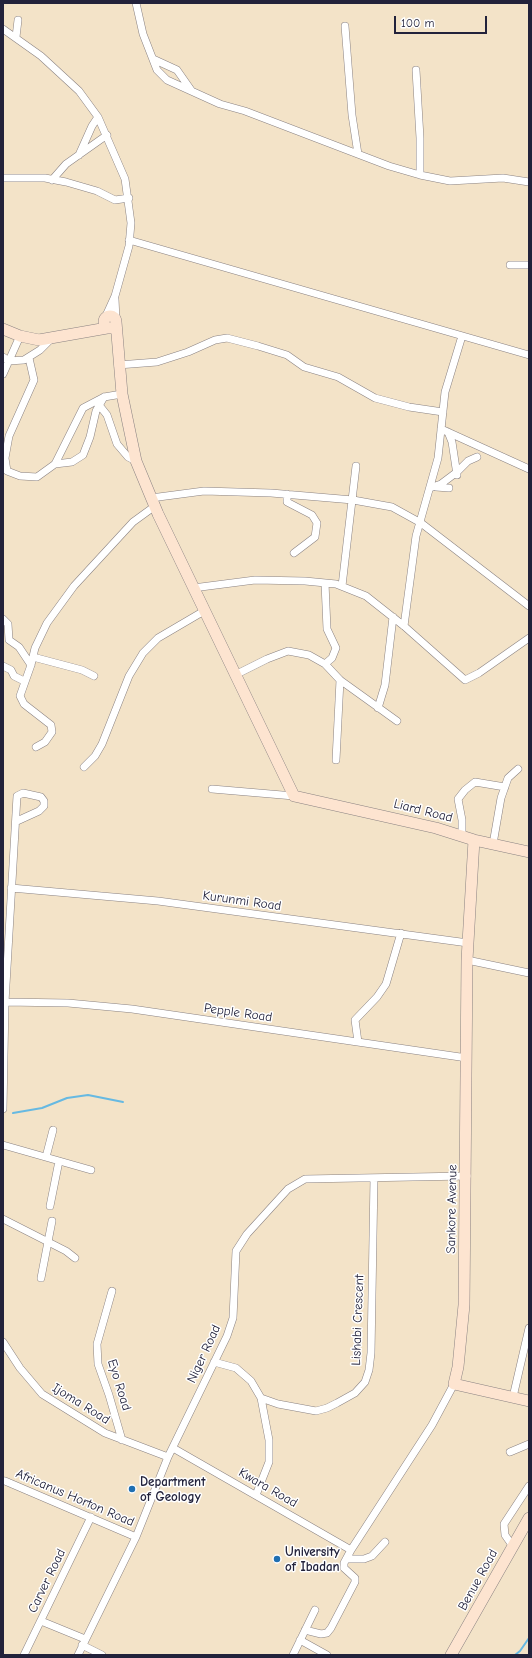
<!DOCTYPE html>
<html>
<head>
<meta charset="utf-8">
<style>
  body { margin:0 }
  #map { position:relative; width:532px; height:1658px; overflow:hidden; background:#f3e3c8; font-family:"Comic Neue",sans-serif }
  canvas { display:block }
  .frame { position:absolute; inset:0; border:4px solid #22223b; pointer-events:none }
  .scale { position:absolute; left:394px; top:16px; width:93px; height:18px; box-sizing:border-box; border:2px solid #22223b; border-top:0; padding-left:5px; font-size:12px; line-height:14px; white-space:nowrap; color:#22223b; -webkit-text-stroke:3px #fff; paint-order:stroke }
</style>
</head>
<body>
<div id="map">
<canvas width="532" height="1658"></canvas>
<div class="frame"></div>
<div class="scale">100 m</div>
</div>
<script>
const ctx = document.querySelector('canvas').getContext('2d');
ctx.lineJoin = 'round';
const shape = rows => new Path2D(rows.map(r => 'M' + r).join(''));
function strokePath(path, color, width, dash) { ctx.strokeStyle = color; ctx.lineWidth = width; ctx.lineCap = dash ? 'butt' : 'round'; ctx.setLineDash(dash || []); ctx.stroke(path); }
function write(font, color, halo, rows, align = 'center') {
  ctx.font = font + ' "Comic Neue",sans-serif'; ctx.lineWidth = 3; ctx.setLineDash([]); ctx.textBaseline = 'middle'; ctx.strokeStyle = halo; ctx.fillStyle = color; for (const [text, x, y, turn = 0] of rows) {
    ctx.save(); ctx.translate(x, y); ctx.rotate((+turn || 0) * Math.PI / 180); ctx.textAlign = isNaN(turn) ? turn : align; if (halo) ctx.strokeText(text, 0, 0); ctx.fillText(text, 0, 0); ctx.restore();
  }
}
strokePath(shape([
  [13,1113,42,1108,67,1098,88,1095,123,1102],
  [515,1655,520,1651,529,1638]
]), '#66b9e2', 2);
const street = shape([
  [136,3,143,34,157,70,167,80,220,104,245,111,389,166,420,175,450,181,503,178,529,182],
  [345,26,352,115,358,154],
  [3,29,41,56,79,91,98,117,125,179,131,223,129,246,115,296,105,318],
  [16,37,18,20],
  [153,59,177,70,191,90],
  [416,70,420,138,420,175],
  [79,155,92,126,98,117],
  [3,178,45,178,66,182,97,191,115,200,129,198],
  [52,180,66,164,107,135],
  [129,240,529,355],
  [510,265,529,265],
  [115,299,116,320],
  [3,357,9,361,24,360,40,350,51,339],
  [29,358,34,380,9,436,5,458,7,471,20,476,37,477,55,464,83,408,104,397,122,394],
  [118,365,157,362,188,352,215,340,227,338,258,346,287,355,304,367,338,377,375,398,409,407,443,412],
  [3,374,20,336],
  [99,405,107,415,117,444,128,457,136,461],
  [441,429,529,469],
  [448,432,452,442,457,475],
  [55,464,72,462,83,455,90,437,96,411,104,397],
  [436,487,449,488],
  [430,488,441,484,457,472,468,461,477,457],
  [287,494,287,502,312,515,317,523,315,537,294,553],
  [151,498,204,491,271,493,353,500,392,507,421,523,529,606],
  [342,586,356,466],
  [193,588,255,580,305,581,336,584,366,596,404,626,465,680,479,673,529,638],
  [3,619,8,624,9,640,19,647,31,665],
  [404,626,416,536,438,458,445,392,462,336],
  [33,657,82,670,94,676],
  [325,664,332,658,336,648,327,629,325,583],
  [3,666,11,670,14,676,24,681],
  [235,675,267,659,288,651,309,655,325,664,340,680,397,721],
  [378,708,385,685,393,617],
  [36,747,45,742,52,732,51,725,24,704,20,696,31,665,35,648,47,623,74,586,133,522,155,506],
  [336,760,340,680],
  [84,767,95,756,102,744,129,676,143,653,158,638,204,611],
  [212,789,294,796],
  [462,836,462,820,458,799,465,790,475,782,505,787],
  [493,844,501,798,508,778,518,769],
  [11,888,158,901,468,943],
  [467,960,529,973],
  [5,1002,68,1003,132,1009,467,1058],
  [358,1042,355,1020,377,997,386,984,401,933],
  [3,1109,5,1002,17,796,23,793,41,797,44,801,44,806,39,811,17,821],
  [3,1145,91,1170],
  [46,1157,53,1130],
  [50,1206,59,1161],
  [3,1219,66,1251,75,1258],
  [41,1278,52,1221],
  [112,1291,97,1344,98,1364,109,1395,122,1440],
  [3,1342,20,1368,42,1394,105,1433,168,1457],
  [214,1362,236,1368,251,1381,261,1398,278,1404,316,1411,327,1408,337,1403,355,1393,365,1382,369,1370,371,1353,374,1178],
  [513,1397,529,1328],
  [173,1448,351,1550],
  [510,1452,529,1444],
  [5,1481,136,1537],
  [256,1495,269,1462,269,1440,261,1398],
  [512,1545,505,1535,504,1524,529,1486],
  [347,1559,364,1559,372,1556,385,1542],
  [41,1621,85,1639],
  [305,1630,321,1634,327,1633,331,1628,355,1582,355,1578,344,1568,344,1563,351,1550,432,1425,454,1384],
  [300,1640,327,1655],
  [82,1645,102,1655],
  [24,1655,91,1517],
  [78,1655,136,1537,168,1457,227,1336,233,1318,236,1251,247,1234,288,1189,305,1179,467,1176],
  [293,1655,315,1610]
]);
const secondary = shape([
  '104 322a6 6 0 1 1 12 0a6 6 0 1 1-12 0Z',
  [116,322,122,394,136,461,158,514,294,796,436,828,474,840,529,852],
  [3,329,20,336,39,340,107,328],
  [474,840,467,960,464,1305,458,1367,454,1384,529,1401],
  [451,1655,529,1518]
]);
strokePath(street, '#8a8282', 8);
strokePath(secondary, '#8a8282', 12);
strokePath(street, '#fff', 7);
strokePath(secondary, '#fde4d0', 11);
for (const [x, y, r, color] of [
  [132,1489,4,"#1f6fb2"],
  [277,1559,4,"#1f6fb2"]
]) { const dot = new Path2D(); dot.arc(x, y, r, 0, 2 * Math.PI); ctx.fillStyle = color; ctx.fill(dot); strokePath(dot, '#fff', 1.5); }
write('13px', '#22223b', '#fff', [
  ["Liard Road",423,811,14],
  ["Kurunmi Road",242,901,8],
  ["Pepple Road",238,1013,8],
  ["Sankore Avenue",452,1209,-89],
  ["Lishabi Crescent",358,1320,-88],
  ["Niger Road",204,1354,-65],
  ["Eyo Road",119,1385,73],
  ["Ijoma Road",81,1404,32],
  ["Kwara Road",268,1488,30],
  ["Africanus Horton Road",75,1498,23],
  ["Benue Road",478,1580,-61],
  ["Carver Road",47,1581,-64]
]);
write('bold 13px', '#22223b', '#fff', [
  ["Department",140,1482],
  ["of Geology",140,1497],
  ["University",285,1552],
  ["of Ibadan",285,1567]
], 'left');
</script>
</body>
</html>
